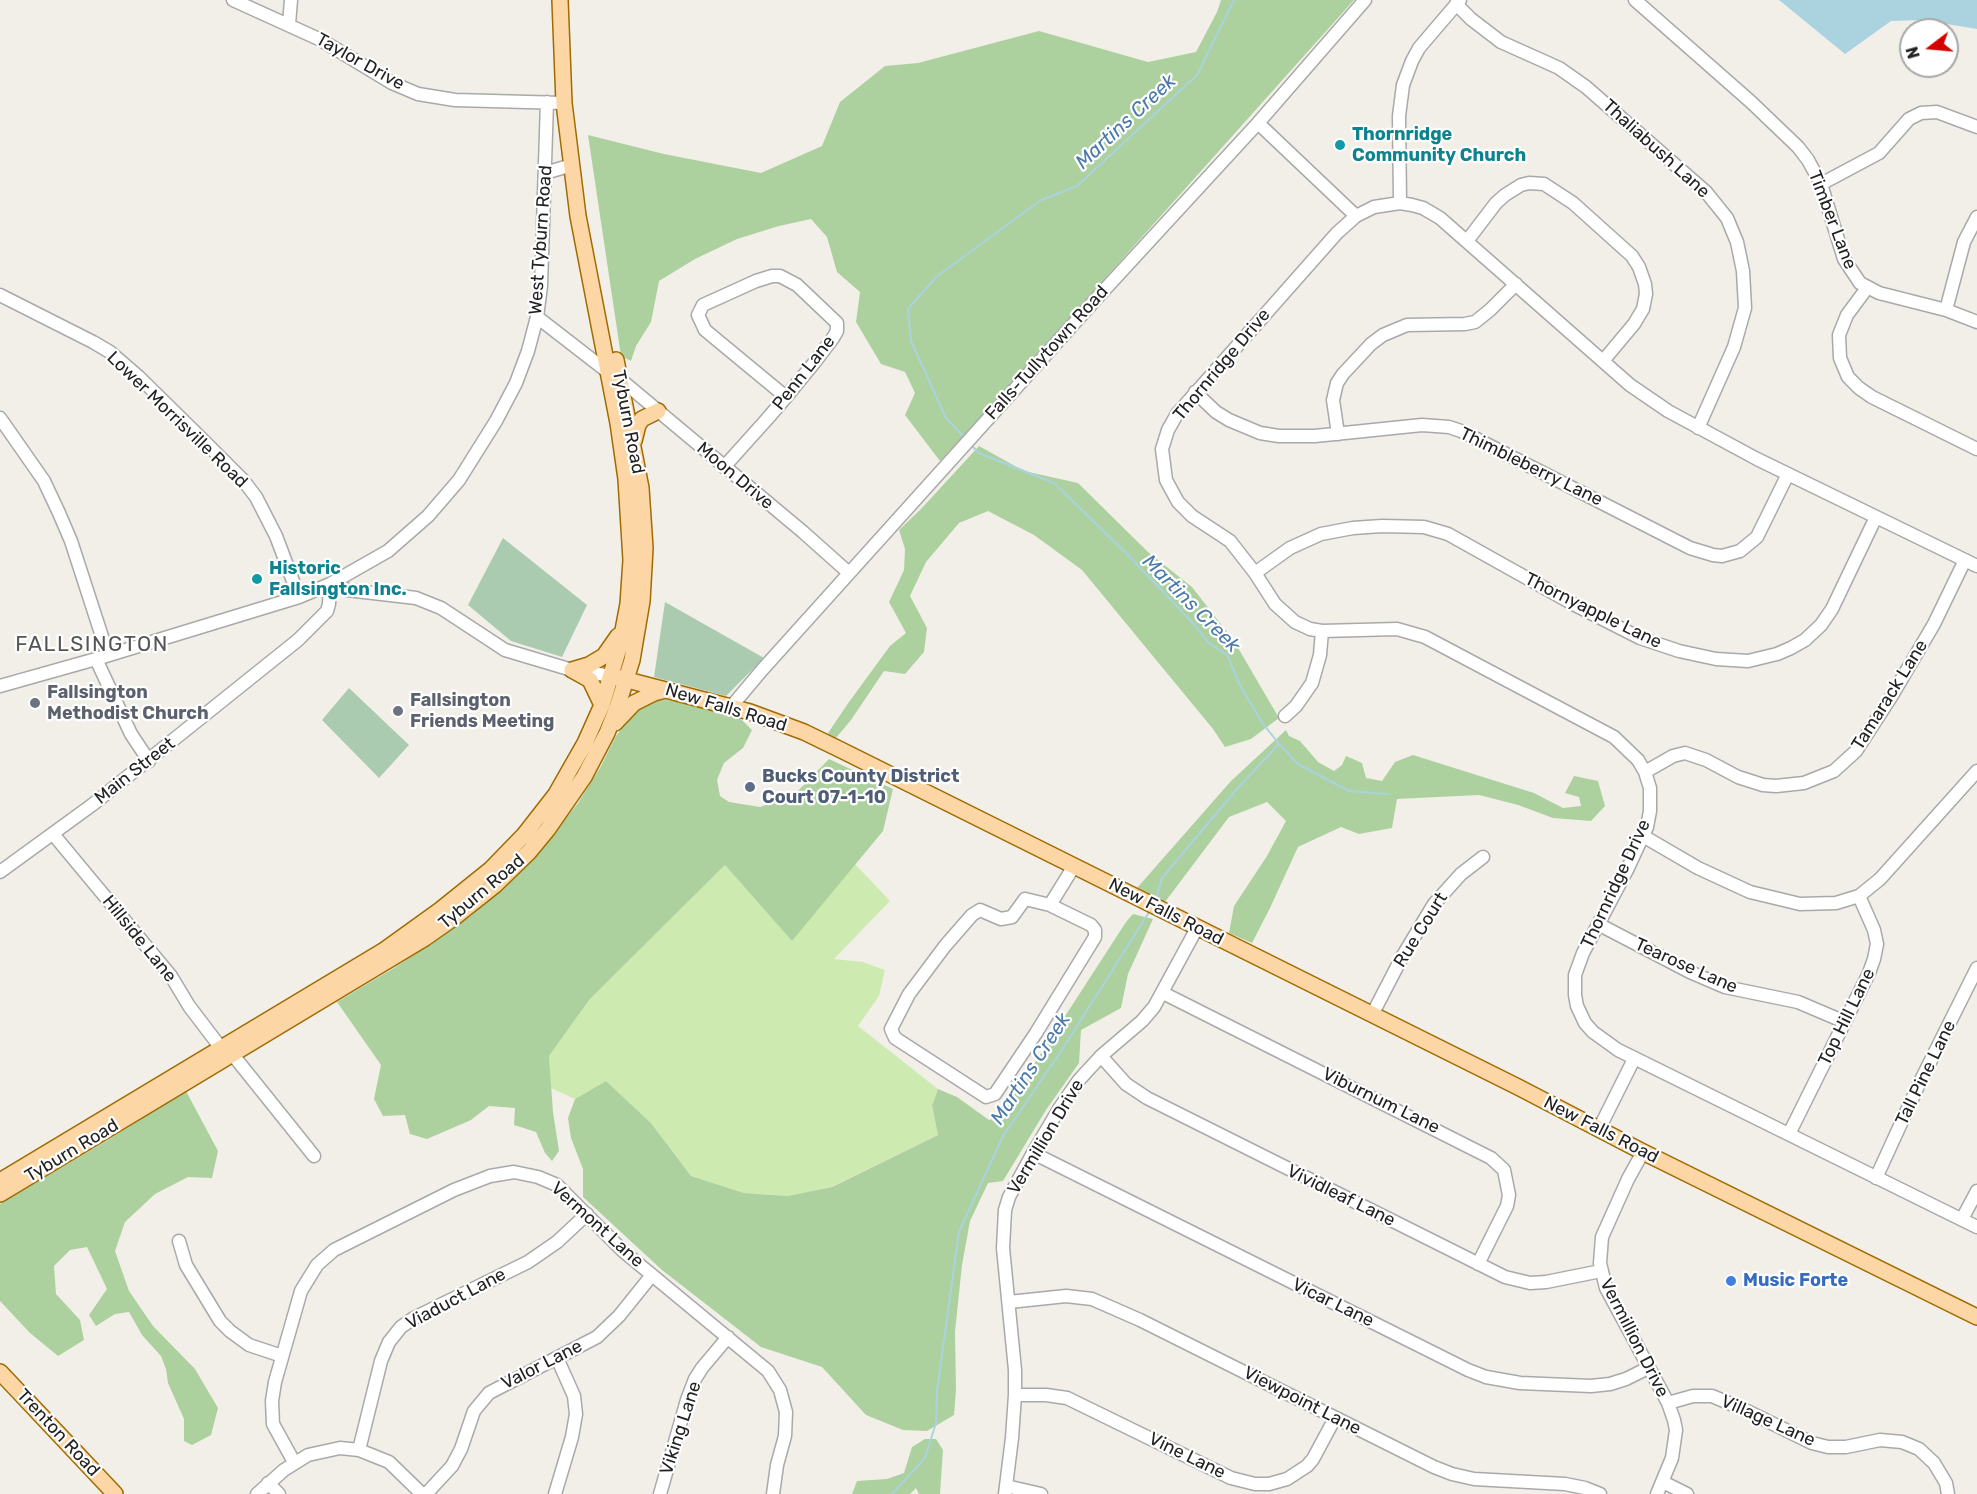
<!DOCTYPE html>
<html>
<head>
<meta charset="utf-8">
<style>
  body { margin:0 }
  #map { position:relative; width:1977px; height:1494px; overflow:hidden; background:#f2efe9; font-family:Rubik,sans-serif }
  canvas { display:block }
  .north { position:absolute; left:1899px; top:18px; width:60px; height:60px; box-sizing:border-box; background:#fff; border:2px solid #a7a7a7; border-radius:50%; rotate:254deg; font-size:16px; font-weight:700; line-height:24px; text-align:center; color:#222 }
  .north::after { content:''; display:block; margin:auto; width:21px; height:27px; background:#d40000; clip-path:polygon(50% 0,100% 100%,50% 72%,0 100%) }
</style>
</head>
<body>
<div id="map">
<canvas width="1977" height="1494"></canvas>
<div class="north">N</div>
</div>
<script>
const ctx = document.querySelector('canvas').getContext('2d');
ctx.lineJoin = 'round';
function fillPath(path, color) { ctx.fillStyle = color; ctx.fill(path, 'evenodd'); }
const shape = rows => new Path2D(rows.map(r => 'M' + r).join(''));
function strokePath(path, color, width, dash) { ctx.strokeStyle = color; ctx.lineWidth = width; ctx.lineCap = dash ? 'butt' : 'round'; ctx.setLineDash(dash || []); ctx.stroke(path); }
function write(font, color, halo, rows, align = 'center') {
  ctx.font = font + ' Rubik,sans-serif'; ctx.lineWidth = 4.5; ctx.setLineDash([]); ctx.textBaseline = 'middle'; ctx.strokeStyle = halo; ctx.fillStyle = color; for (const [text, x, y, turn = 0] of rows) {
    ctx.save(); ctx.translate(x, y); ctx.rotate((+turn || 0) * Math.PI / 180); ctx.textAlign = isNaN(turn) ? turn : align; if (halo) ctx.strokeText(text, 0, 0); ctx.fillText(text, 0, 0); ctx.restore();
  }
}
fillPath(shape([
  [855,864,890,901,834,959,863,962,885,970,879,996,858,1026,938,1089,932,1107,938,1135,831,1187,787,1196,744,1193,691,1176,651,1123,606,1081,575,1099,551,1088,549,1056,590,999,725,865,792,940]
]), '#cdebb0');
fillPath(shape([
  [1221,0,1354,0,964,436,940,461,905,415,915,393,905,372,881,364,856,322,860,292,837,272,827,237,811,219,779,226,737,239,695,259,659,281,651,322,636,346,631,361,621,356,588,135,664,154,761,173,822,146,840,102,885,66,918,63,1039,31,1148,62,1196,52,1217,12],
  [979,446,1024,471,1078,483,1148,552,1192,587,1234,641,1279,718,1251,739,1225,747,1213,729,1082,570,1034,535,988,511,959,523,926,562,910,596,927,628,924,652,905,674,884,671,851,720,835,739,831,738,828,733,849,702,890,646,906,633,889,602,904,570,905,549,899,530,921,509],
  [666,700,701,706,740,718,752,730,743,748,724,763,717,780,720,796,729,802,760,807,794,795,829,759,893,789,883,831,792,941,725,865,590,999,549,1056,553,1112,559,1151,552,1161,545,1153,536,1132,514,1125,515,1108,489,1106,471,1120,427,1139,410,1134,405,1115,383,1116,374,1099,381,1065,337,1002,394,968,471,916,508,883,542,849,578,803,600,768,616,736,631,716,647,702],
  [1286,730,1289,736,1300,741,1318,762,1334,771,1342,765,1346,756,1362,763,1366,778,1382,781,1395,762,1413,755,1534,793,1563,808,1581,806,1579,797,1565,793,1574,776,1598,781,1605,806,1591,821,1553,818,1518,805,1479,795,1397,799,1392,828,1359,834,1341,827,1298,847,1270,908,1252,943,1229,933,1234,906,1267,856,1286,821,1267,802,1229,817,1165,902,1137,888,1231,781],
  [1133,914,1153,919,1128,974,1121,1008,1081,1030,1079,1063,1046,1110,1003,1181,988,1183,970,1221,962,1265,955,1332,956,1390,954,1415,927,1431,903,1430,866,1415,822,1367,761,1347,662,1270,583,1197,583,1169,571,1138,568,1118,575,1099,606,1081,651,1123,691,1176,744,1193,787,1196,832,1187,938,1135,932,1106,938,1089,957,1097,989,1120,1001,1115,1126,922],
  [186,1091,218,1151,212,1178,188,1177,155,1194,125,1222,115,1251,129,1291,153,1326,195,1369,218,1408,211,1435,192,1445,184,1441,184,1419,168,1383,166,1369,161,1356,142,1335,129,1312,115,1314,96,1326,89,1315,107,1289,87,1247,70,1250,54,1266,56,1294,80,1320,84,1340,58,1356,30,1333,0,1301,0,1204,108,1140],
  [925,1439,936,1439,943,1450,940,1494,919,1494,916,1488,910,1494,852,1494,857,1481,887,1479,904,1473,912,1447]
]), '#add19e');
fillPath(shape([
  [503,538,587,605,562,657,511,641,468,605],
  [665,602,764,658,726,696,654,677],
  [349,688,409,745,379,778,322,720]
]), '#aacbaf');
fillPath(shape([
  [1779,0,1977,0,1977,29,1922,20,1891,21,1845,54]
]), '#aad3df');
strokePath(shape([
  [964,437,946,418,911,341,908,309,936,277,1041,200,1077,186,1197,75,1234,0],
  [970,444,979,453,1054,483,1124,551,1192,622,1209,643,1227,655,1240,685,1261,721,1279,744,1236,790,1162,878,1156,899],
  [1280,745,1298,764,1349,791,1388,794],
  [892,1494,925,1458,936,1423,937,1391,959,1232,1003,1136,1060,1053,1151,909]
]), '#aad3df', 2);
const minor = shape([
  [233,0,321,40,392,83,418,94,455,100,564,103],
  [1635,0,1751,102,1798,147,1808,160,1821,184,1844,259,1860,283,1879,293,1946,310,1977,322],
  [1456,4,1471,19,1501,42,1559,68,1586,87,1706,192,1727,218,1737,242,1743,271,1745,308,1734,347,1698,428],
  [289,24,291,0],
  [1258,123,1356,216],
  [545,173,572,165],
  [1821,184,1879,153,1909,119,1921,113,1937,112,1977,127],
  [1400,203,1399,116,1403,85,1412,61,1419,48,1460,0],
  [1467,241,1496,203,1505,195,1521,185,1529,183,1544,184,1573,203,1632,256,1639,267,1645,284,1646,294,1643,309,1634,324,1603,361],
  [1867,288,1847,315,1839,335,1840,358,1848,377,1859,388,1872,397,1977,449],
  [0,295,93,342,110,352,140,378,202,439,243,480,256,497,276,536,299,597],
  [1946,310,1964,242,1977,217],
  [537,317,608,372],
  [620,379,803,532,849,573],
  [1195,392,1216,412,1229,420,1260,433,1279,436,1315,436,1422,425,1449,427,1461,431,1690,548,1713,555,1722,556,1740,551,1757,537,1788,474],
  [0,418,44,481,59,513,71,541,108,655],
  [1338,434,1333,400,1337,383,1343,374,1371,344,1383,335,1407,325,1465,324,1475,322,1490,310,1516,284],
  [724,467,768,418,786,397,814,363,833,338,837,331,837,323,797,285,780,276,772,276,756,281,703,305,698,315,705,330,786,397],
  [1977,566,1757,459,1668,411,1630,385,1440,218,1423,208,1412,205,1400,203,1374,207,1356,216,1337,233,1177,414,1168,430,1162,449,1166,480,1178,502,1192,516,1230,541,1255,573,1275,604,1295,622,1310,629,1322,631,1397,629,1425,637,1614,737,1638,760,1645,772,1650,788,1650,811,1647,827,1627,870,1583,953,1575,975,1575,995,1577,1006,1585,1023,1593,1032,1618,1050,1977,1227],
  [1255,573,1290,548,1321,534,1353,528,1382,526,1424,527,1448,534,1575,605,1640,638,1679,651,1716,659,1748,661,1777,654,1791,648,1805,640,1821,625,1832,609,1876,517],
  [330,584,347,590,416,598,441,608,505,650,572,670,612,676],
  [96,659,131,734,149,761],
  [0,686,96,659,299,597,330,584,388,551,428,516,459,480,496,421,516,383,528,351,537,317,541,286,547,102],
  [731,707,762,670,1096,299,1258,123,1365,0],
  [1285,716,1296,706,1312,683,1320,655,1322,631],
  [1645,772,1673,756,1685,753,1706,760,1738,777,1763,785,1776,786,1804,783,1834,771,1856,751,1891,697,1934,624,1965,560],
  [53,834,171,976,189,1006,221,1048],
  [1643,836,1698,868,1750,892,1800,904,1836,903,1859,896,1880,879,1977,771],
  [0,872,92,805,298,640,327,611,329,604,330,584],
  [1025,899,1050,905,1091,925,1095,930,1095,937,1036,1033,995,1094,986,1097,895,1038,891,1029,909,994,945,946,972,915,980,910,1001,919,1012,917,1025,899],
  [1050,905,1074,866],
  [1598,924,1690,972,1725,987,1798,1002,1845,1022],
  [1163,993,1491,1158,1504,1170,1509,1195,1507,1206,1478,1264],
  [1372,1015,1402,957,1434,904,1461,874,1483,857],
  [233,1055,314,1156],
  [1101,1056,1126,1084,1147,1098,1505,1277,1530,1283,1546,1282,1601,1271],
  [1599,1129,1634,1059],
  [1789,1134,1869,973,1874,959,1877,944,1874,930,1859,896],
  [1643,1152,1628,1179,1602,1237,1600,1263,1606,1288,1668,1403,1674,1420,1676,1430,1672,1458,1657,1494],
  [1033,1153,1468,1370,1486,1377,1520,1383,1591,1386,1610,1384,1626,1379,1648,1368],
  [1876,1178,1919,1084,1977,968],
  [1962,1219,1977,1191],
  [179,1241,186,1265,220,1321,230,1331,249,1345,282,1356],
  [1009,1302,1066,1296,1092,1299,1140,1320,1434,1467,1452,1474,1474,1479,1565,1484,1585,1488,1600,1494],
  [1015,1395,1046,1395,1067,1398,1231,1478,1255,1484,1269,1484,1287,1479,1307,1466,1313,1459,1335,1418],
  [1668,1403,1693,1396,1712,1396,1745,1410,1812,1443,1828,1447,1846,1447,1880,1440,1902,1442,1919,1449,1934,1463,1946,1483,1948,1494],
  [359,1450,381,1361,389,1342,401,1327,414,1318,528,1262,557,1242,587,1214],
  [294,1462,273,1424,272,1401,275,1382,301,1291,317,1265,334,1250,454,1190,490,1176,514,1172,538,1177,557,1185,623,1251,768,1371,780,1390,786,1412,785,1436,777,1465,773,1494],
  [1663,1482,1687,1494],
  [268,1483,279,1494],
  [1006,1486,1041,1494],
  [257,1494,284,1470,308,1455,340,1448,359,1450,389,1462,422,1494],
  [426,1494,452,1466,461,1449,474,1411,489,1393,597,1337,619,1316,652,1275],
  [555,1494,572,1437,576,1414,574,1396,557,1358],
  [660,1494,687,1400,695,1379,702,1368,728,1337],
  [1005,1494,1012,1438,1015,1395,1015,1370,1003,1248,1005,1210,1009,1197,1033,1153,1059,1109,1079,1080,1101,1056,1142,1021,1154,1007,1197,928]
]);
const major = shape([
  [634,441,638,425,642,419,658,411],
  [572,670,589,665,604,656,618,636],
  [572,670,590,680,602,705],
  [612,676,750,712,804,732,841,750,1518,1087,1643,1152,1977,1317],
  [615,723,634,703,654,693,666,690],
  [0,1181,383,951,440,910,491,869,524,835,556,794,585,743,602,705,621,641,628,604,631,560,626,479,618,423,578,216,564,103,560,0],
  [0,1194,425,938,455,917,494,886,529,852,548,829,584,777,607,733,617,708,632,660,642,601,645,548,641,488,616,360],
  [0,1372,115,1494]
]);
strokePath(minor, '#a9a9a9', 15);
strokePath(major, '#a06b00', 18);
strokePath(minor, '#fff', 12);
strokePath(major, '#fcd6a4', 15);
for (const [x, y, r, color] of [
  [1340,145,6,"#0f9aa8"],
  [257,579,6,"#0f9aa8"],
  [35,703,6,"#6b7280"],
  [398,711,6,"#6b7280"],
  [750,787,6,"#5c6f8a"],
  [1731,1281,6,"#3f7fe0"]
]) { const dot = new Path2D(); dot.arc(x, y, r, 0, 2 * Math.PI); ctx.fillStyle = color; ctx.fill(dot); strokePath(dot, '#fff', 2); }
write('18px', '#222', '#fff', [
  ["Taylor Drive",360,62,29],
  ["Thaliabush Lane",1656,149,42],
  ["Timber Lane",1832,220,69],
  ["West Tyburn Road",541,240,-86],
  ["Falls-Tullytown Road",1047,353,-48],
  ["Thornridge Drive",1222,365,-50],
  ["Penn Lane",804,373,-52],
  ["Lower Morrisville Road",177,420,44],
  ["Tyburn Road",628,422,79],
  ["Thimbleberry Lane",1531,467,26],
  ["Moon Drive",735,476,40],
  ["Thornyapple Lane",1593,611,26],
  ["Tamarack Lane",1890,695,-58],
  ["New Falls Road",726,708,17],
  ["Main Street",135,771,-38],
  ["Thornridge Drive",1616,884,-65],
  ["Tyburn Road",482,892,-40],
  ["New Falls Road",1166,912,27],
  ["Rue Court",1421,930,-58],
  ["Hillside Lane",139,939,51],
  ["Tearose Lane",1686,966,24],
  ["Top Hill Lane",1847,1017,-64],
  ["Tall Pine Lane",1926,1073,-64],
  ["Viburnum Lane",1381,1101,26],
  ["New Falls Road",1601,1130,27],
  ["Vermillion Drive",1046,1137,-59],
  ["Tyburn Road",72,1151,-31],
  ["Vividleaf Lane",1341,1196,26],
  ["Vermont Lane",597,1225,42],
  ["Viaduct Lane",456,1299,-28],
  ["Vicar Lane",1333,1303,26],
  ["Vermillion Drive",1634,1338,63],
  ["Valor Lane",542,1365,-27],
  ["Viewpoint Lane",1302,1401,27],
  ["Village Lane",1768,1421,24],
  ["Viking Lane",681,1428,-72],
  ["Trenton Road",58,1433,47],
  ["Vine Lane",1187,1456,26]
]);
write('bold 18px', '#0d838f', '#fff', [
  ["Thornridge",1352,135],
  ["Community Church",1352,156],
  ["Historic",269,569],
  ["Fallsington Inc.",269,590]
], 'left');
write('bold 18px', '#5b616d', '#fff', [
  ["Fallsington",47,693],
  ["Methodist Church",47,714],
  ["Fallsington",410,701],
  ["Friends Meeting",410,722]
], 'left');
write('bold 18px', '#4e5e75', '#fff', [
  ["Bucks County District",762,777],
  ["Court 07-1-10",762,798]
], 'left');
write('bold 18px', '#366cbe', '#fff', [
  ["Music Forte",1743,1281]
], 'left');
write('italic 20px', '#4a7aab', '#fff', [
  ["Martins Creek",1126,122,-43],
  ["Martins Creek",1191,604,45],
  ["Martins Creek",1031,1069,-57]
]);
ctx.letterSpacing = '1.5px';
write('21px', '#555', '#fff', [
  ["FALLSINGTON",92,645]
]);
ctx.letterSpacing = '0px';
</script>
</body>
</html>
